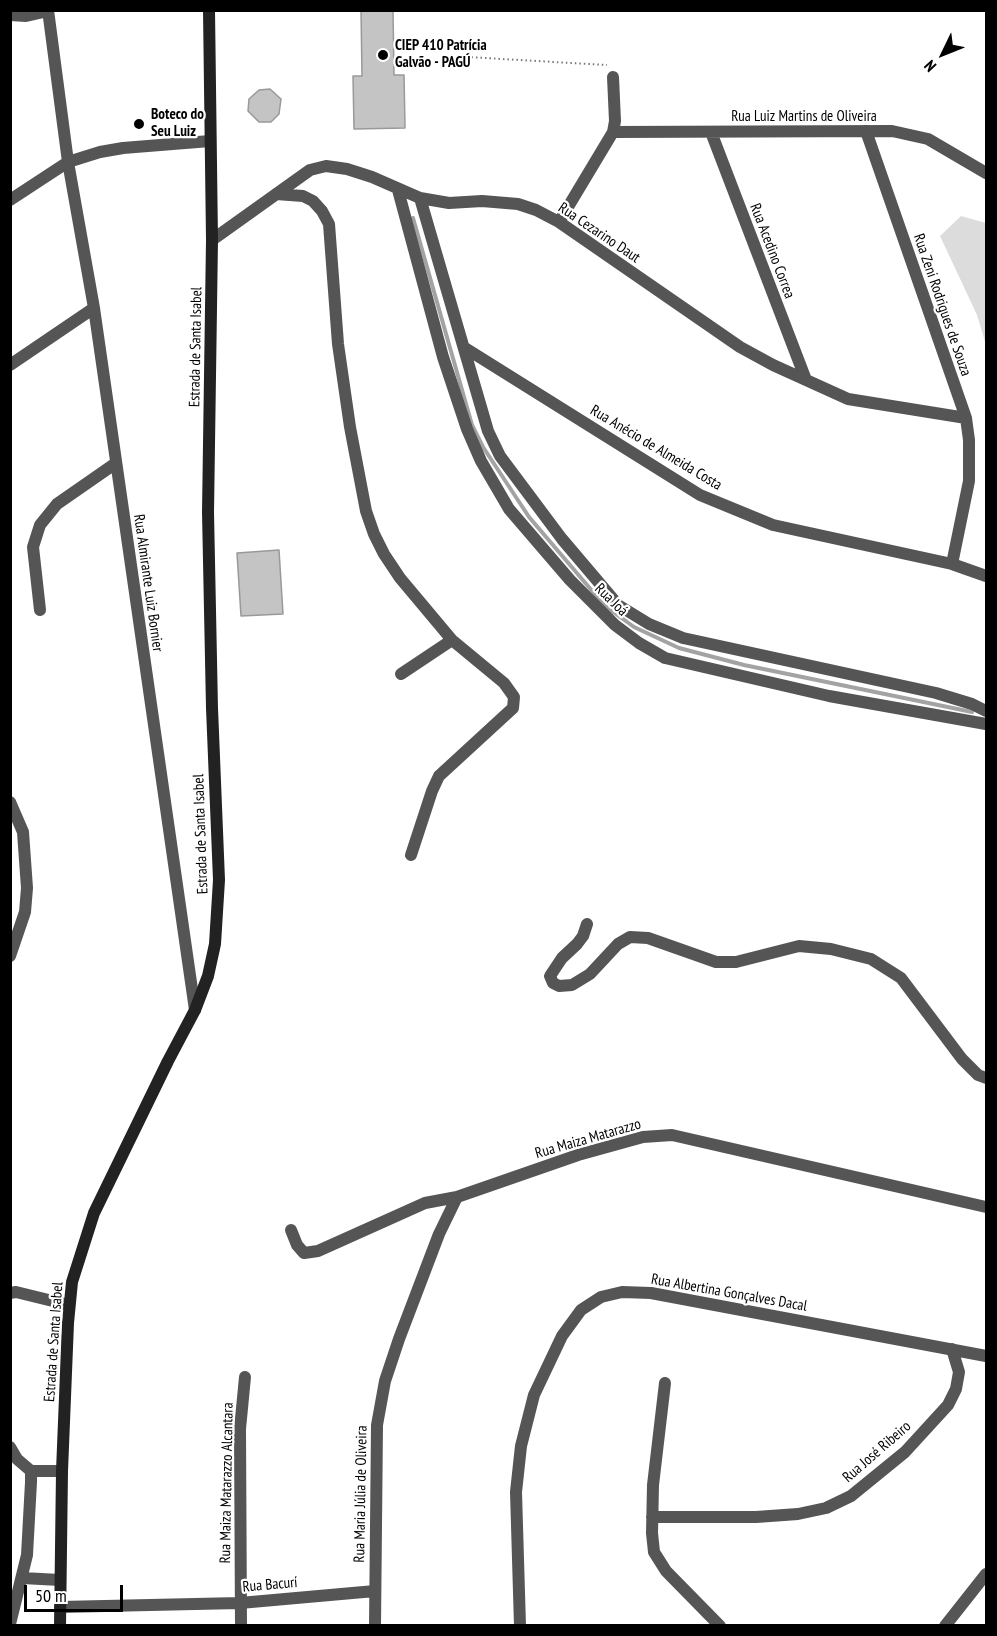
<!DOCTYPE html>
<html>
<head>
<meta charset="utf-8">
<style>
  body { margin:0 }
  #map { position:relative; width:997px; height:1636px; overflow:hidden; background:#fff; font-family:"PT Sans Narrow",sans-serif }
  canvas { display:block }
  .frame { position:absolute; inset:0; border:12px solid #000; pointer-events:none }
  .north { position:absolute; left:913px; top:24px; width:60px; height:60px; -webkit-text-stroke:4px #fff; paint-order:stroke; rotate:227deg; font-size:16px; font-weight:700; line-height:24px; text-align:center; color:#000 }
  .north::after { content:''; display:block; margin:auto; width:21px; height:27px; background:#000; clip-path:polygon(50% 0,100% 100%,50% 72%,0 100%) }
  .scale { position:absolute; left:24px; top:1585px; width:99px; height:27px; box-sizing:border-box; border:3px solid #000; border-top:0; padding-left:8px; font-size:18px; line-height:21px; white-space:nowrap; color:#000; -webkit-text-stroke:4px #fff; paint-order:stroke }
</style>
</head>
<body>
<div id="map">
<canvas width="997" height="1636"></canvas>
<div class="frame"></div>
<div class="north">N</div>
<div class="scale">50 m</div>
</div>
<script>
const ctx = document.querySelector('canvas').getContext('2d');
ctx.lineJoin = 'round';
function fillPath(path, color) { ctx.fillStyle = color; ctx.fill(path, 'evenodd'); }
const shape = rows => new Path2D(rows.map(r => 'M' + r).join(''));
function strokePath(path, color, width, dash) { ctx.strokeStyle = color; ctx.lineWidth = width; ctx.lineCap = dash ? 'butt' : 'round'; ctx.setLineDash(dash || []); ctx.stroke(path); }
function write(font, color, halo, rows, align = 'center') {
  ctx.font = font + ' "PT Sans Narrow",sans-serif'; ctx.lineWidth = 4.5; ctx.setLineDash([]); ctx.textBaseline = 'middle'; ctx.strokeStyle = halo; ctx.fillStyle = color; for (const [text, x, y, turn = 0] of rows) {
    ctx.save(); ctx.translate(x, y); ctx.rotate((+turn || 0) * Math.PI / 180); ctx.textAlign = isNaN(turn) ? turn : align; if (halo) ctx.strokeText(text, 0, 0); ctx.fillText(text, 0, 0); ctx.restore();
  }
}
fillPath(shape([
  [961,216,986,223,986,345,977,315,940,236]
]), '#dcdcdc');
strokePath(shape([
  [413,218,472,425,483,447,529,517,605,606,634,627,679,648,744,665,972,712]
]), '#a3a3a3', 4);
const building = shape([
  [361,10,393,10,394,75,404,75,405,128,354,129,353,76,362,76,361,10],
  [270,89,281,99,279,114,271,122,259,122,248,111,249,99,259,90,270,89],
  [279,550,283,614,241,616,237,553,279,550]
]);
fillPath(building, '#c4c4c4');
strokePath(building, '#999', 1.5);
strokePath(shape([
  [467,57,607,65]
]), '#777', 2, [1.5, 3]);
strokePath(shape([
  [48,10,68,162,94,308,195,1010],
  [10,15,26,16,48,11],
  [866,131,966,418,969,440,969,481,952,564],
  [613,132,892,131,928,139,986,173],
  [711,132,806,380],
  [398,190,443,357,467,429,481,461,509,509,570,580,615,625,639,643,665,658,829,696,986,724],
  [276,194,303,196,313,201,322,211,329,224,338,344,350,427,366,511,374,534,384,554,400,578,452,640,504,683,514,697,513,708,439,776,432,791,411,855],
  [420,198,488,431,500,456,562,539,618,605,649,624,683,638,936,693,972,704,986,711],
  [10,200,68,162,100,152,123,148,210,141],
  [559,222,613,132,615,121,613,77],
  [212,240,310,170,326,166,347,169,372,177,420,198,449,203,482,201,518,204,536,210,559,222,740,347,773,365,848,399,966,418],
  [465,348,700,495,773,525,952,564,986,576],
  [10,365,94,308],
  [40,610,33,547,40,525,57,504,116,463],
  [401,674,452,640],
  [10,802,23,832,27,888,25,912,10,956],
  [587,924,583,936,577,944,562,958,550,976,553,983,559,986,572,985,590,974,618,944,630,937,648,938,716,962,736,962,799,946,831,949,871,959,901,978,962,1059,978,1075,986,1078],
  [291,1230,297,1245,304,1253,318,1251,425,1203,457,1197,578,1155,643,1137,672,1135,986,1207],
  [10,1293,16,1292,69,1305],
  [665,1383,653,1485,652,1533,654,1552,666,1571,720,1626],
  [10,1447,17,1459,31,1471,31,1482,27,1555,10,1624],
  [31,1471,62,1471],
  [652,1517,756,1517,798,1514,826,1508,851,1496,905,1452,948,1405,956,1389,959,1372,952,1349],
  [22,1578,60,1580],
  [60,1607,240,1603,375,1591],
  [241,1626,240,1429,245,1377],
  [375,1626,377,1425,385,1381,399,1339,439,1234,457,1197],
  [520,1626,516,1492,521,1446,534,1395,562,1336,581,1310,601,1297,622,1292,651,1293,986,1356],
  [945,1626,986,1574]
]), '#555', 12);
strokePath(shape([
  [60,1626,62,1471,68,1323,72,1282,94,1213,168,1061,195,1010,208,976,215,944,219,880,212,708,208,512,212,240,209,10]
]), '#222', 12);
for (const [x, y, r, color] of [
  [383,55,6,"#000"],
  [139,124,6,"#000"]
]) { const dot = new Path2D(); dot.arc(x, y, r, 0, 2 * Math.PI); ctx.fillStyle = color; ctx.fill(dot); strokePath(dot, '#fff', 2); }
write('bold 15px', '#000', '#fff', [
  ["CIEP 410 Patrícia",395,46],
  ["Galvão - PAGÚ",395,63],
  ["Boteco do",151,115],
  ["Seu Luiz",151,132]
], 'left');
write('15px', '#000', '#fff', [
  ["Rua Luiz Martins de Oliveira",804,117],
  ["Rua Cezarino Daut",599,233,34],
  ["Rua Acedino Correa",772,251,69],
  ["Rua Zeni Rodrigues de Souza",942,305,71],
  ["Estrada de Santa Isabel",196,347,-89],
  ["Rua Anécio de Almeida Costa",656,448,31],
  ["Rua Almirante Luiz Bornier",148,583,82],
  ["Rua Joá",611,600,44],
  ["Estrada de Santa Isabel",201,834,-92],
  ["Rua Maiza Matarazzo",588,1139,-16],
  ["Rua Albertina Gonçalves Dacal",729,1293,10],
  ["Estrada de Santa Isabel",54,1342,-86],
  ["Rua José Ribeiro",877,1452,-41],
  ["Rua Maiza Matarazzo Alcantara",227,1483,-89],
  ["Rua Maria Júlia de Oliveira",361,1494,-89],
  ["Rua Bacurí",270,1585,-5]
]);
</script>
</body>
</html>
